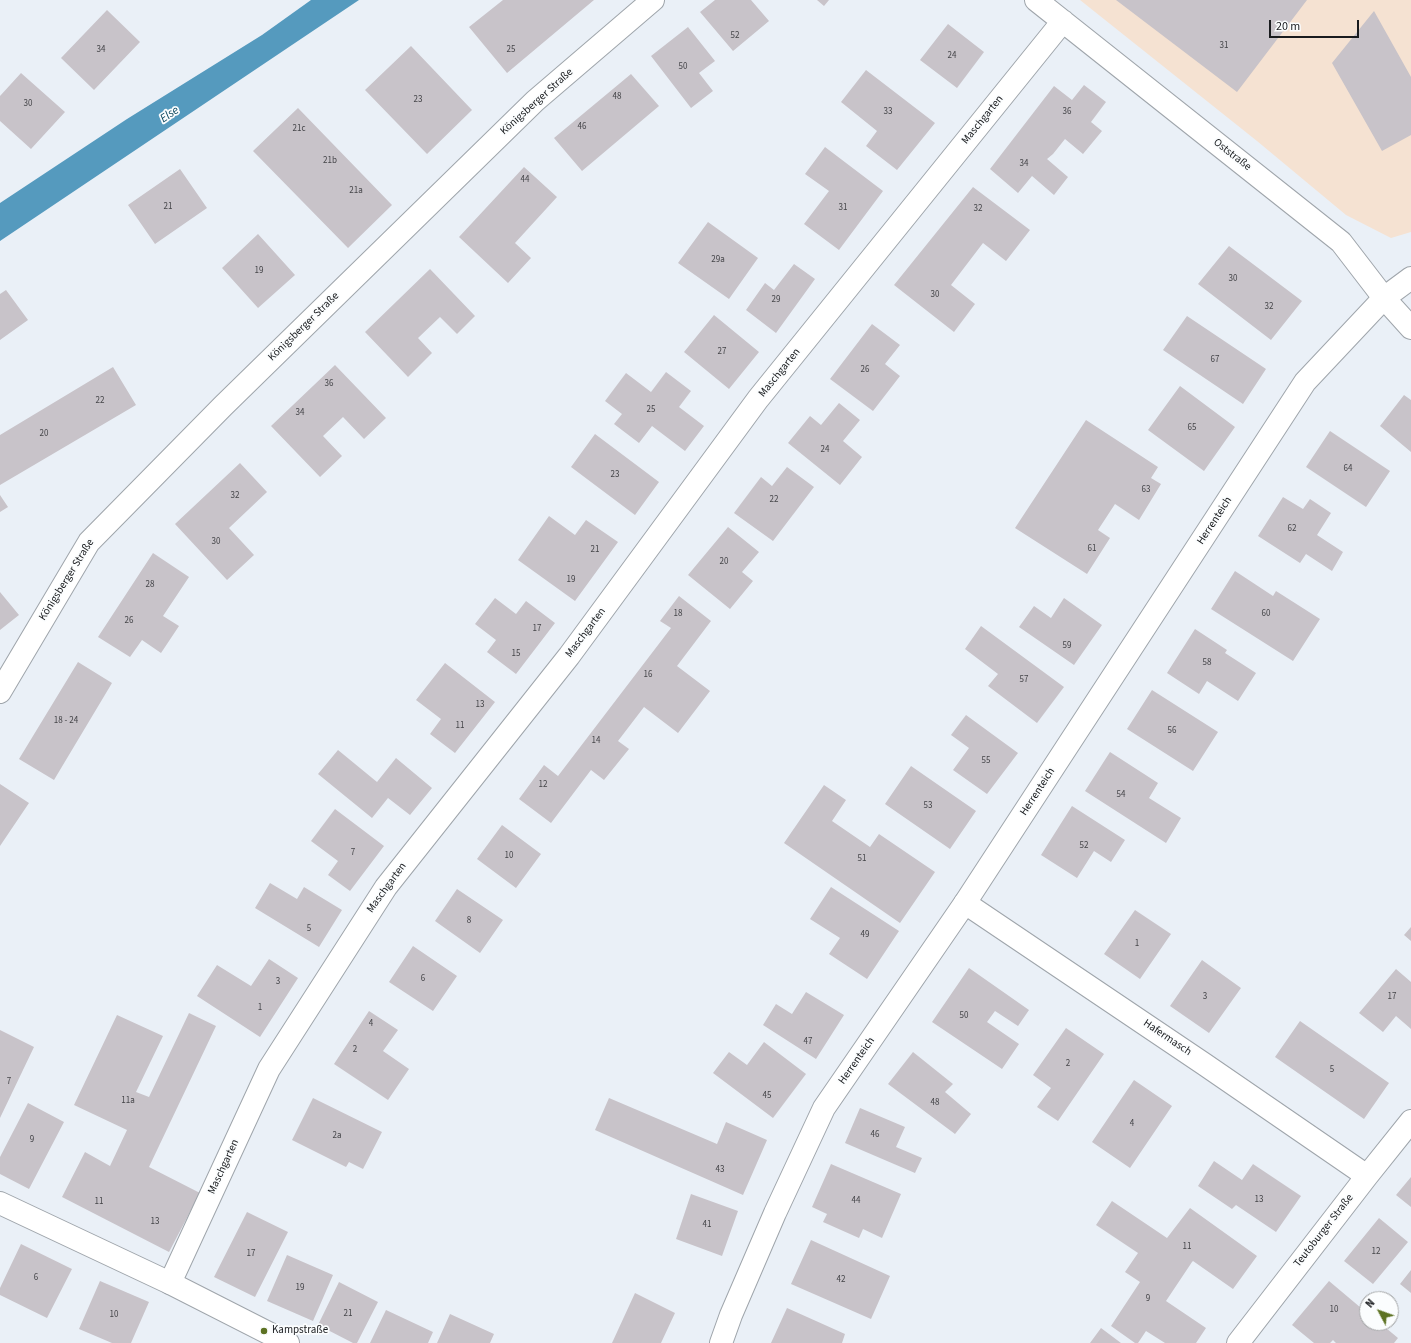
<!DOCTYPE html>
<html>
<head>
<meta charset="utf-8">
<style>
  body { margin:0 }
  #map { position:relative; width:1411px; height:1343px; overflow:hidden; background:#eaf0f7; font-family:"Source Sans 3",sans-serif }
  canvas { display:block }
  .north { position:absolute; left:1359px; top:1291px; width:40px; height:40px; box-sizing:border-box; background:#fbfdfe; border:1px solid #a1a3a4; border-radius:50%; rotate:311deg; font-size:11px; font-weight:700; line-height:16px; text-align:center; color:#191b1e }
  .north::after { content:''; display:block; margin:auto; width:14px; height:18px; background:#5d7223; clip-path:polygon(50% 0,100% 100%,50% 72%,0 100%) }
  .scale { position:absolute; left:1269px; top:20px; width:90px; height:18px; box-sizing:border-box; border:2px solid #191b1e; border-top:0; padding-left:5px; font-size:12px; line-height:14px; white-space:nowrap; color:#191b1e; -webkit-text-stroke:3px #fbfdfe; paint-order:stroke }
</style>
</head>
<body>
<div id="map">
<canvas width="1411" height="1343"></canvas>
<div class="north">N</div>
<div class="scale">20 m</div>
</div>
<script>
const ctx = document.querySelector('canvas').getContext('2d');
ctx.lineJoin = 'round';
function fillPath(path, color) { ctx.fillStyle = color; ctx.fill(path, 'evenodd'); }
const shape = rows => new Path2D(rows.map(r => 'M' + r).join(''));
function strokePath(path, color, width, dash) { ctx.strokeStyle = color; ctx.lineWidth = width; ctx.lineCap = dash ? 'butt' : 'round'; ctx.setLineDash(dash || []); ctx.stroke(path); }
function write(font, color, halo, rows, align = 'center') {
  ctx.font = font + ' "Source Sans 3",sans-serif'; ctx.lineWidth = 3.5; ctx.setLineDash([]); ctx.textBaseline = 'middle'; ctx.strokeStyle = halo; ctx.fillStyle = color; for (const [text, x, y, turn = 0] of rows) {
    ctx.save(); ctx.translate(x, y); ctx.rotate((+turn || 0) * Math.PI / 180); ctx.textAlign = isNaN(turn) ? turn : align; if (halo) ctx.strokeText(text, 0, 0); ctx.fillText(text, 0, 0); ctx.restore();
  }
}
fillPath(shape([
  [1080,0,1411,0,1411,232,1391,238,1346,215,1257,141]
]), '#f5e2d2');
fillPath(shape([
  [311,0,359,0,0,241,0,203,127,119,262,35]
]), '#559abe');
fillPath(shape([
  [503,0,594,0,507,73,469,27],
  [715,0,751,0,769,21,733,51,700,12],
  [817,0,829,0,824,6],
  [1116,0,1307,0,1237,92],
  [107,10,140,42,94,90,61,58],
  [1374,11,1411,77,1411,135,1382,151,1332,63],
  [948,24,984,52,957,88,920,60],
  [688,27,715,61,699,73,713,91,691,108,651,56],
  [411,46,472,110,427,154,365,90],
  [866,70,935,123,897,170,866,146,877,131,841,102],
  [21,73,65,112,31,149,0,121,0,96],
  [631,74,659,106,582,171,554,138],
  [1084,85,1106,102,1091,122,1102,131,1083,154,1065,139,1053,154,1047,159,1068,177,1054,195,1032,176,1018,193,990,169,1054,86,1072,100],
  [298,108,392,205,348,248,253,151],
  [825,147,883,191,839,250,804,224,829,191,805,174],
  [524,167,557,197,515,243,531,258,508,283,459,237],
  [180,169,207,208,155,244,128,205],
  [973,187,1030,230,1006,261,983,243,951,285,975,304,954,332,894,285],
  [708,222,758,258,729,299,678,263],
  [258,234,295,275,258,308,222,268],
  [1229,246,1302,301,1271,340,1198,284],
  [794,264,815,279,776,333,746,310,765,283,774,290],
  [430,269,475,316,457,334,440,317,418,338,432,353,408,377,365,332],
  [6,290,28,320,0,340,0,294],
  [714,315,759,352,729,389,684,352],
  [1187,316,1266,369,1243,404,1163,350],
  [872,324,900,345,885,364,900,376,873,411,830,379],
  [335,365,386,418,364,439,343,417,323,436,342,456,320,477,271,426],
  [113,367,136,405,0,485,0,435],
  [666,372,691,391,679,407,704,426,685,451,652,426,639,443,614,424,622,414,605,401,626,373,651,392],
  [1180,386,1235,427,1204,471,1148,430],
  [1404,395,1411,400,1411,452,1380,426],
  [839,403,860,420,843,441,862,457,840,485,788,443,810,416,821,425],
  [1086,420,1158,467,1151,478,1161,484,1139,520,1115,504,1098,530,1110,538,1087,574,1015,528],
  [1330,431,1390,471,1366,507,1306,467],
  [595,434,659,482,635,515,571,467],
  [240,463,267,492,229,528,254,555,227,580,175,524],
  [787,467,814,487,773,541,734,513,761,477,772,486],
  [0,495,8,507,0,512],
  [1283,497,1303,509,1310,499,1331,513,1317,535,1343,552,1332,571,1306,554,1300,563,1258,536],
  [549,516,575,535,586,520,618,542,575,601,518,560],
  [728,527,759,552,742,572,753,581,730,609,688,575],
  [153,553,189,577,163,616,179,626,161,653,142,640,130,657,98,637],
  [1235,571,1273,596,1276,591,1320,619,1293,661,1211,609],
  [0,592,19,615,0,630],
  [679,596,711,621,677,666,710,691,678,733,644,707,618,741,629,749,604,780,591,770,551,823,519,799,544,765,558,776,671,628,660,621],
  [495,598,516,614,526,601,555,623,516,674,487,652,496,640,475,624],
  [1064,598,1102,625,1074,665,1019,627,1034,606,1051,618],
  [981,626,1064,687,1037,723,988,686,998,674,965,649],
  [1195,629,1227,650,1225,653,1256,673,1238,701,1207,681,1199,694,1167,673],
  [78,662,112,683,54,780,19,759],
  [445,663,495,702,455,753,430,734,441,719,416,700],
  [1152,690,1218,732,1193,771,1127,729],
  [966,715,1018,753,987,794,953,770,969,748,951,735],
  [338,750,377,782,396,758,432,788,410,815,388,798,372,818,318,774],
  [1110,752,1158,783,1149,798,1181,818,1166,843,1085,791],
  [911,766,976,811,950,849,885,804],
  [0,784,29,803,0,846],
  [824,785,846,800,832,821,870,847,879,834,935,872,900,923,784,843],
  [1072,806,1125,840,1111,862,1094,851,1077,878,1041,855],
  [335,809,384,846,350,891,328,875,338,861,311,841],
  [502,825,541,854,516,888,477,859],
  [270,883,297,899,304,887,342,910,319,947,255,908],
  [831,887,899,931,867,979,829,954,840,938,810,919],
  [457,889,503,920,480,953,435,921],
  [1135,910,1171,934,1140,979,1104,954],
  [1411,927,1411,941,1404,935],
  [413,946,457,976,433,1011,389,982],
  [269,959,298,978,260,1037,197,996,217,965,251,986],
  [1202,960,1241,988,1209,1033,1170,1006],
  [969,968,1029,1010,1018,1026,995,1011,987,1022,1019,1044,1002,1069,932,1022],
  [1396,969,1411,982,1411,1029,1396,1016,1383,1032,1359,1013],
  [806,992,844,1015,816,1059,763,1025,776,1004,792,1014],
  [369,1011,398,1030,383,1051,409,1069,388,1100,334,1064],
  [189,1013,216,1026,149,1167,200,1193,169,1252,62,1197,85,1152,110,1166,127,1130,74,1105,117,1015,163,1036,136,1092,149,1097],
  [1300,1021,1389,1083,1364,1119,1275,1057],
  [1066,1028,1104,1054,1058,1121,1037,1107,1051,1088,1033,1075],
  [0,1030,34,1047,0,1118],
  [764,1042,806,1074,773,1118,713,1073,729,1052,747,1065],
  [913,1052,953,1084,945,1092,971,1114,955,1134,888,1084],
  [1134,1080,1172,1106,1130,1168,1092,1142],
  [313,1098,382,1132,363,1169,349,1162,346,1167,292,1140],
  [609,1098,717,1144,726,1122,767,1140,743,1195,595,1130],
  [28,1103,64,1122,29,1189,0,1174,0,1157],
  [860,1108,905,1127,896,1147,922,1158,915,1173,845,1143],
  [1214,1161,1242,1180,1253,1164,1301,1196,1276,1232,1236,1205,1232,1209,1198,1186],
  [831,1164,901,1194,882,1238,863,1229,859,1238,823,1222,827,1214,812,1207],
  [1411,1177,1411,1207,1396,1195],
  [691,1194,738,1211,722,1256,676,1239],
  [1112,1201,1167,1238,1190,1208,1257,1256,1233,1289,1193,1261,1192,1262,1166,1301,1206,1328,1196,1343,1165,1343,1146,1331,1138,1343,1135,1343,1111,1326,1140,1282,1125,1272,1138,1253,1096,1225],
  [247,1212,288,1232,255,1297,214,1277],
  [1379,1218,1408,1242,1373,1284,1344,1261],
  [811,1240,890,1276,871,1319,791,1284],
  [21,1244,72,1269,47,1318,0,1295,0,1288],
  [287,1255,333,1275,313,1321,267,1301],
  [1411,1270,1411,1293,1400,1284],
  [100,1281,149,1302,131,1343,112,1343,79,1329],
  [1329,1281,1367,1313,1367,1323,1380,1323,1398,1338,1394,1343,1336,1343,1333,1340,1330,1343,1314,1343,1292,1325],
  [339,1282,378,1302,357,1343,353,1343,318,1325],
  [635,1293,675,1313,661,1343,612,1343],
  [787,1308,845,1334,842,1343,771,1343],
  [386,1310,433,1332,428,1343,370,1343],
  [450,1314,494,1334,490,1343,437,1343],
  [1101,1328,1121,1343,1090,1343]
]), '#c8c3c9');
const minor = shape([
  [1036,0,1341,242,1384,298,1411,328],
  [0,692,89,542,223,406,535,101,653,0],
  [965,903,1204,1064,1367,1176],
  [170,1283,269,1069,386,887,569,656,758,399,1063,21],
  [1238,1343,1367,1176,1411,1121]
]);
const tertiary = shape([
  [0,1203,170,1283,288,1343],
  [721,1343,731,1315,775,1213,824,1108,965,903,1305,382,1384,298,1411,278]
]);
strokePath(minor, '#9fa5ab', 24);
strokePath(tertiary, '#9fa5ab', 24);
strokePath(minor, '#fff', 22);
strokePath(tertiary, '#fff', 22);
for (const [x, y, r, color] of [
  [264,1331,4,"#5d7223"]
]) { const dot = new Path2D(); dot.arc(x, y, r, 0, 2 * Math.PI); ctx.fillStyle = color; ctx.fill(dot); strokePath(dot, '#fbfdfe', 1.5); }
write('9px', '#454549', null, [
  ["52",735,36],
  ["31",1224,46],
  ["34",101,50],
  ["25",511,50],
  ["24",952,56],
  ["50",683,67],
  ["48",617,97],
  ["23",418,100],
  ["30",28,104],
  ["33",888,112],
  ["36",1067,112],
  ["46",582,127],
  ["21c",299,129],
  ["21b",330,161],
  ["34",1024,164],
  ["44",525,180],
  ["21a",356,191],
  ["21",168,207],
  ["31",843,208],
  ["32",978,209],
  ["29a",718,260],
  ["19",259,271],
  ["30",1233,279],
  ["30",935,295],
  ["29",776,300],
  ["32",1269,307],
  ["27",722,352],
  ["67",1215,360],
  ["26",865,370],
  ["36",329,384],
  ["22",100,401],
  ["25",651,410],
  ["34",300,413],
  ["65",1192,428],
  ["20",44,434],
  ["24",825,450],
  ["64",1348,469],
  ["23",615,475],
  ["63",1146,490],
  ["32",235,496],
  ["22",774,500],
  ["62",1292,529],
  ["30",216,542],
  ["61",1092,549],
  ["21",595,550],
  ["20",724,562],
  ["19",571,580],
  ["28",150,585],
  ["18",678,614],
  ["60",1266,614],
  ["26",129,621],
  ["17",537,629],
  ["59",1067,646],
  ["15",516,654],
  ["58",1207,663],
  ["16",648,675],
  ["57",1024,680],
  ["13",480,705],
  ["18 - 24",66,721],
  ["11",460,726],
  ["56",1172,731],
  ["14",596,741],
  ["55",986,761],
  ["12",543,785],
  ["54",1121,795],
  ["53",928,806],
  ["52",1084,846],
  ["7",353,853],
  ["10",509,856],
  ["51",862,859],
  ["8",469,921],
  ["5",309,929],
  ["49",865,935],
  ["1",1137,944],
  ["6",423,979],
  ["3",278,982],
  ["3",1205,997],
  ["17",1392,997],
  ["1",260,1008],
  ["50",964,1016],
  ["4",371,1024],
  ["47",808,1042],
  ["2",355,1050],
  ["2",1068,1064],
  ["5",1332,1070],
  ["7",9,1082],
  ["45",767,1096],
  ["11a",128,1101],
  ["48",935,1103],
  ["4",1132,1124],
  ["46",875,1135],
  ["2a",337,1136],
  ["9",32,1140],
  ["43",720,1170],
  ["13",1259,1200],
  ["44",856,1201],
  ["11",99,1202],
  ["13",155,1222],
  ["41",707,1225],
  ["11",1187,1247],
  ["12",1376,1252],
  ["17",251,1254],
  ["6",36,1278],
  ["42",841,1280],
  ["19",300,1288],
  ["9",1148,1299],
  ["10",1334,1310],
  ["21",348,1314],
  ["10",114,1315]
]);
write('11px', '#191b1e', '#fbfdfe', [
  ["Königsberger Straße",537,102,-42],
  ["Maschgarten",983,120,-51],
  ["Oststraße",1232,155,38],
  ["Königsberger Straße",304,327,-44],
  ["Maschgarten",780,373,-51],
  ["Herrenteich",1215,521,-57],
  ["Königsberger Straße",67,580,-58],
  ["Maschgarten",586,633,-53],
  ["Herrenteich",1038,792,-57],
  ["Maschgarten",387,888,-54],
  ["Hafermasch",1167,1038,34],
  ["Herrenteich",857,1061,-55],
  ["Maschgarten",224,1167,-65],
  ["Teutoburger Straße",1324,1231,-52]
]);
write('11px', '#191b1e', '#fbfdfe', [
  ["Kampstraße",272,1331]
], 'left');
write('italic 12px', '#003f58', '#fbfdfe', [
  ["Else",170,115,-34]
]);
</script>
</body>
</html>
